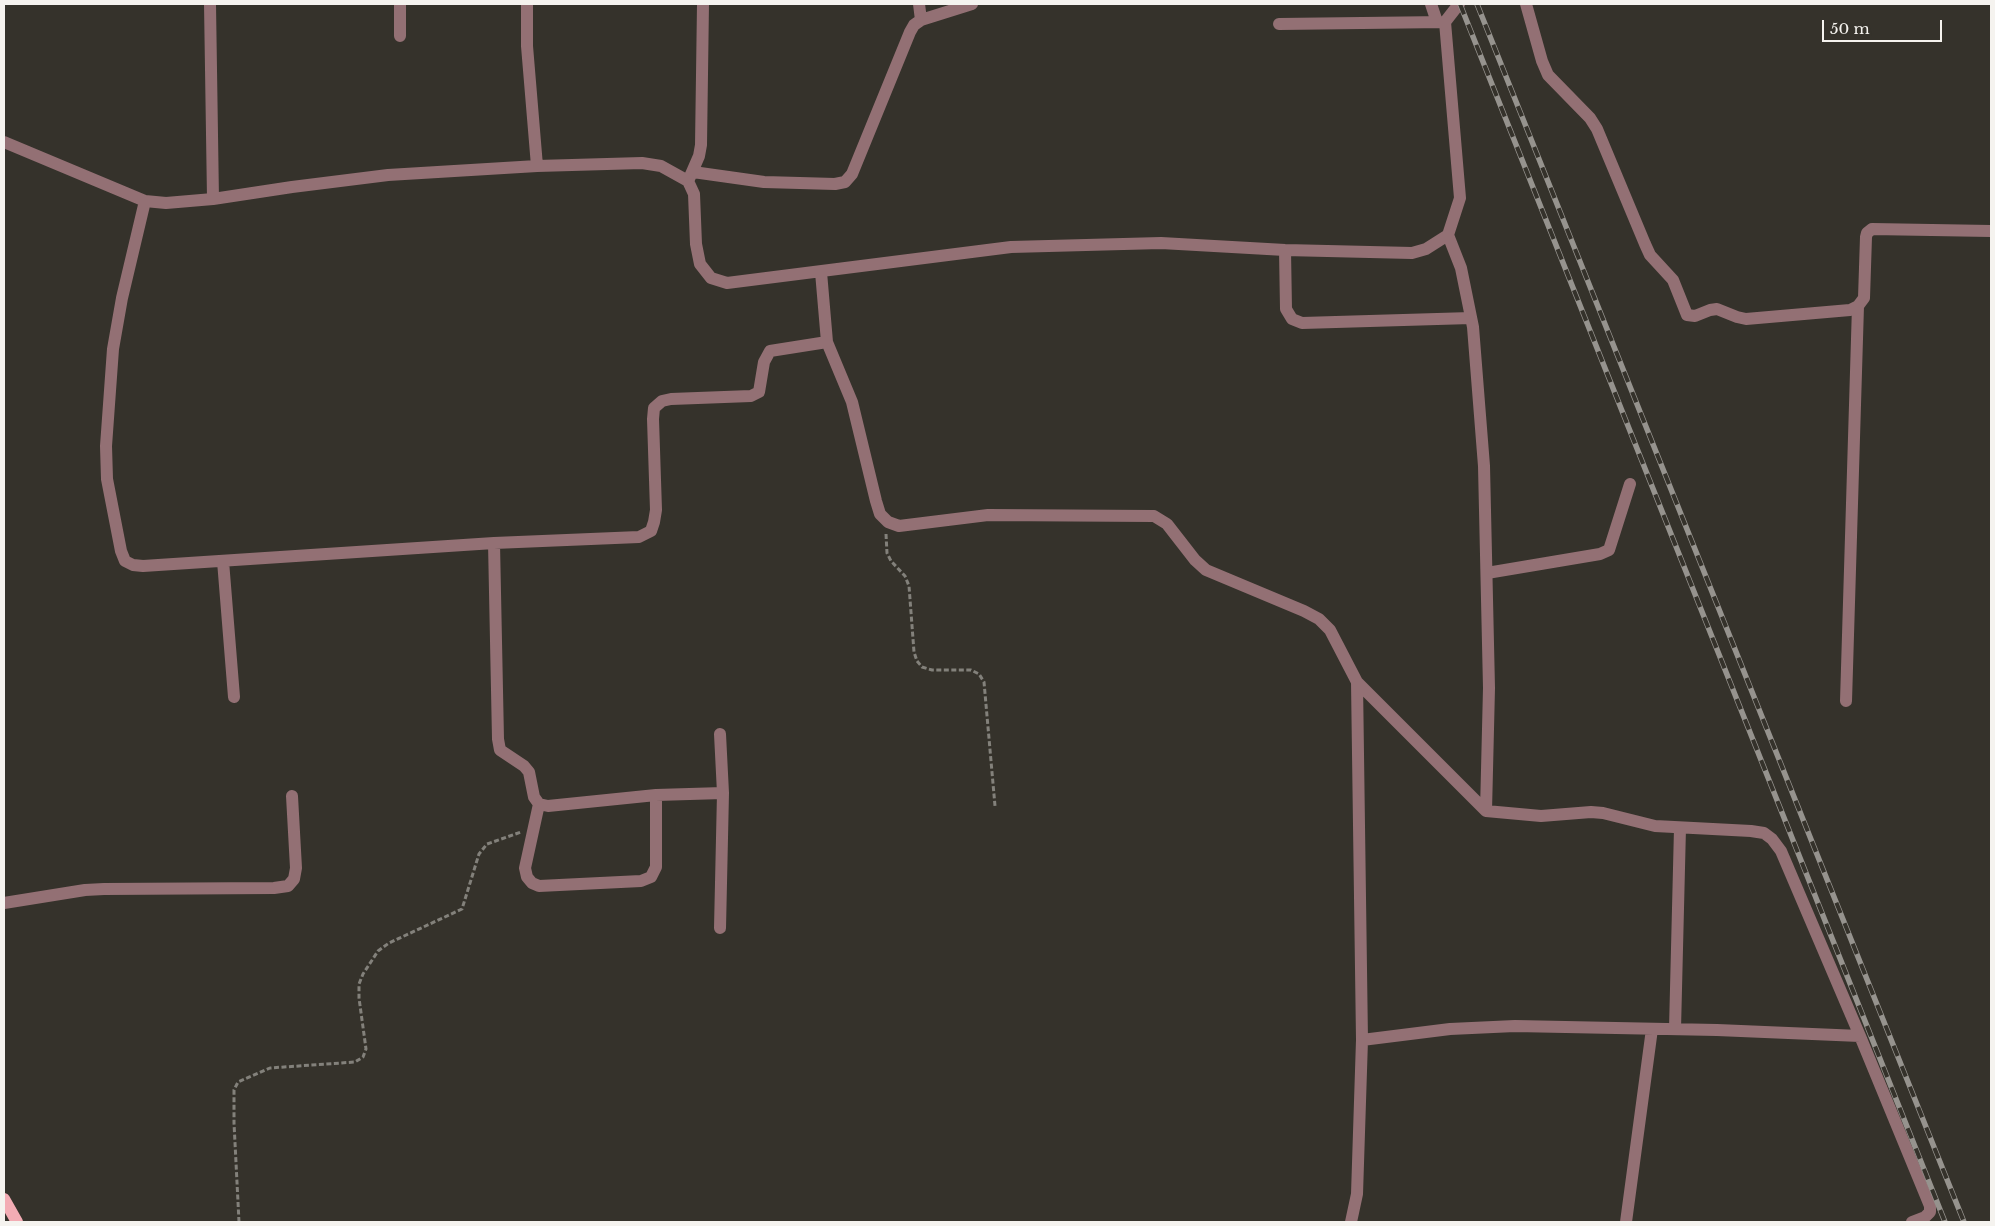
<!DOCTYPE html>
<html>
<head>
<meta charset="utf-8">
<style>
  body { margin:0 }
  #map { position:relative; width:1995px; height:1226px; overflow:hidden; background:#35322b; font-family:"Libre Baskerville",serif }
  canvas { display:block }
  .frame { position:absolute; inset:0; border:5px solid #f5f3ef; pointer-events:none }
  .scale { position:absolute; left:1822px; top:20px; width:120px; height:22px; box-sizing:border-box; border:2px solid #f5f3ef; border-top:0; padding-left:6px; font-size:15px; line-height:18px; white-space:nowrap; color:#f5f3ef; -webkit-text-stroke:4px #35322b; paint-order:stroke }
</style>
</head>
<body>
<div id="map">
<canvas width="1995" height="1226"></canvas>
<div class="frame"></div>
<div class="scale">50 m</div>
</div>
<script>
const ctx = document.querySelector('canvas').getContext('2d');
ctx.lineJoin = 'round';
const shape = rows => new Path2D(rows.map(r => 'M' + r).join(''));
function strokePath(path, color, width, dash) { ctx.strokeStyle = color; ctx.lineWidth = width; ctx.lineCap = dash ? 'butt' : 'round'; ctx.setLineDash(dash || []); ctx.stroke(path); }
strokePath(shape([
  [886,534,887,553,891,561,905,576,909,586,914,652,917,661,922,667,932,670,971,670,979,674,984,682,995,806],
  [239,1222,234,1123,234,1090,238,1082,270,1068,355,1062,363,1057,366,1049,359,998,359,984,363,974,378,951,389,943,462,909,479,854,487,844,521,832]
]), '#83817b', 3, [5, 2.5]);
strokePath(shape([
  [210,4,213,199],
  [527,4,527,46,537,166],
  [919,4,921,20],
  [1431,4,1437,22],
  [1526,4,1542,61,1548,75,1590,118,1597,129,1645,244,1650,255,1673,280,1687,315,1695,316,1710,310,1717,309,1737,317,1746,319,1850,310,1858,306,1864,298,1866,237,1867,233,1872,229,1991,231],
  [1279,24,1445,22],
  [400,36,400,4],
  [4,142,145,201,166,203,213,199,292,187,388,175,537,166,642,163,661,166,688,181,694,194,696,244,700,264,711,278,727,283,1011,247,1161,243,1285,250,1412,253,1426,249,1448,235,1460,198,1445,22,1459,4],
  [693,172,764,182,835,184,845,182,852,174,910,32,914,25,921,20,972,4],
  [689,179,699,156,701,145,703,4],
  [145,201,122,298,113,349,106,446,107,479,121,551,125,561,133,565,143,566,494,543,639,537,651,531,654,522,656,510,653,419,654,408,662,401,671,399,751,396,759,392,764,362,770,351,827,342],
  [1448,235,1461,268,1473,327,1484,466,1489,688,1486,811,1357,682,1362,1040,1450,1029,1515,1026,1717,1030,1860,1036],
  [1285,250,1286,309,1292,319,1302,323,1471,318],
  [821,272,827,342,852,402,876,501,880,514,888,522,899,526,988,515,1154,516,1167,524,1195,560,1206,570,1304,611,1319,619,1330,630,1357,682],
  [494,543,498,739,500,750,524,766,529,772,534,797,539,804,548,806,656,795,723,793],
  [223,561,234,697],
  [1487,573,1600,554,1609,550,1630,484],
  [1846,701,1858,306],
  [539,804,525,868,527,877,532,883,539,886,641,881,651,877,656,867,656,795],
  [1486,811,1541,816,1591,812,1603,813,1655,826,1751,831,1764,833,1772,839,1781,851,1860,1036,1930,1206,1930,1212,1925,1217,1912,1222],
  [4,903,85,890,104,889,274,888,288,886,294,879,296,868,292,796],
  [720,928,723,793,720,734],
  [1675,1029,1680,828],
  [1351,1222,1357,1194,1362,1040],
  [1626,1222,1652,1029]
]), '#937074', 12);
strokePath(shape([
  [4,1199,17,1222]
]), '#f3acb4', 12);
const rail = shape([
  [1460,4,1945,1222],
  [1477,4,1964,1222]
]);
strokePath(rail, '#96938e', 5.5);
strokePath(rail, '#35322b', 4, [11]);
</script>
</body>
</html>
